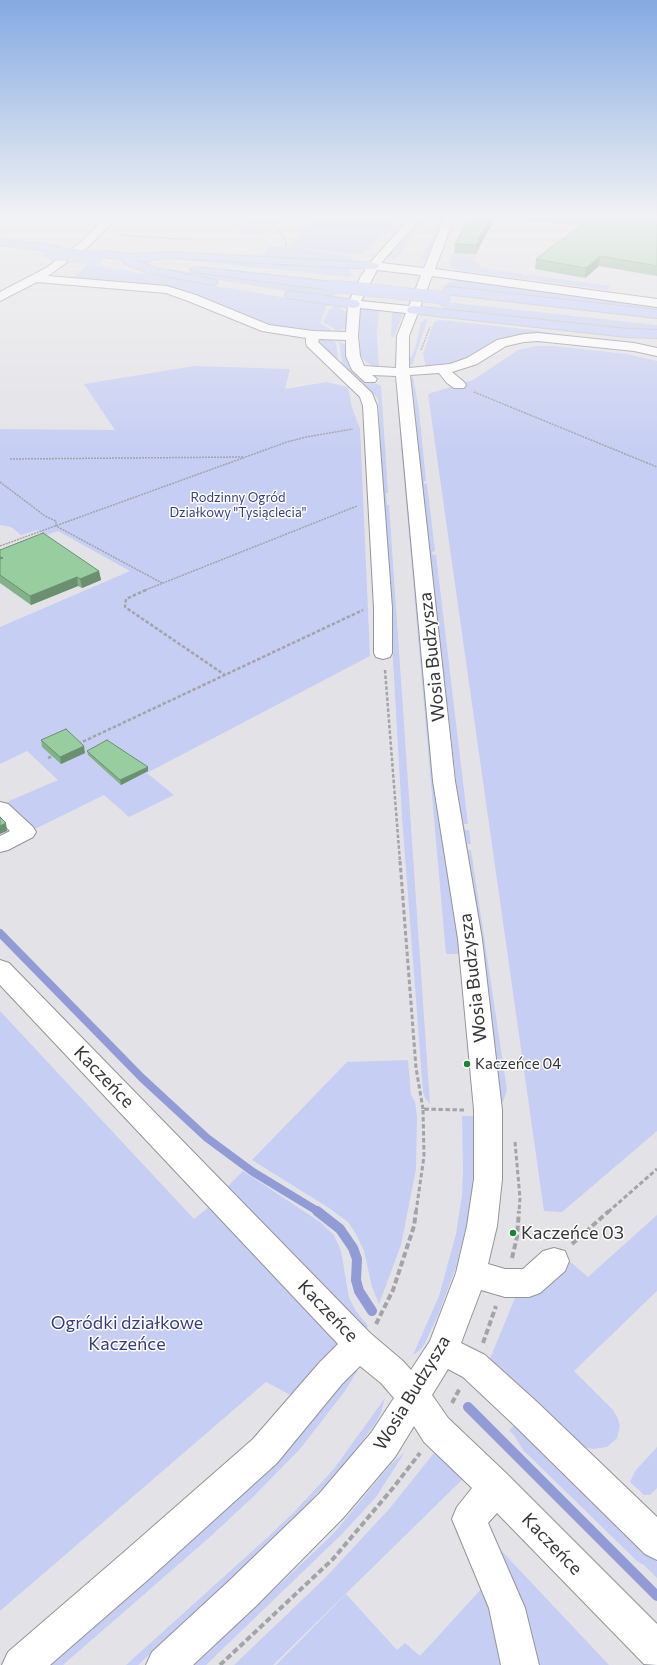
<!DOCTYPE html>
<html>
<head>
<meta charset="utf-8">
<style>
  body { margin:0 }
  canvas { display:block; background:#e3e3e7 }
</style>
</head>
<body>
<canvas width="657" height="1665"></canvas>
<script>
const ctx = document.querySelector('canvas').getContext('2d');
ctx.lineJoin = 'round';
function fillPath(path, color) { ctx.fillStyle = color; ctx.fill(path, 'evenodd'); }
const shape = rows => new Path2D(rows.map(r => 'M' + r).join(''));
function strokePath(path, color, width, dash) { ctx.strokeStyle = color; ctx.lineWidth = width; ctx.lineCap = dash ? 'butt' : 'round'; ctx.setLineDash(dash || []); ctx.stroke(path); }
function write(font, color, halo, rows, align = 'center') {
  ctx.font = font + ' Commissioner,sans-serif'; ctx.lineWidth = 3; ctx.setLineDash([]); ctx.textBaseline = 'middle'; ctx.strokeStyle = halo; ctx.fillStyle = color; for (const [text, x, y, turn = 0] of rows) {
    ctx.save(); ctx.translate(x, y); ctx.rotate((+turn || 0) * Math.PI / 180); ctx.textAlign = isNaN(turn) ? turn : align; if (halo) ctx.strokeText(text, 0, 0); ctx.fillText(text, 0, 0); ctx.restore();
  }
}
fillPath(shape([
  [313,218,403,218,360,255,287,246,291,245],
  [428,218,419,233,413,233,396,259,388,258,423,219],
  [439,219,442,220,425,261,419,261,434,235,430,234],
  [465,220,473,221,456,253,476,254,474,261,479,263,480,268,610,286,607,290,456,270,451,267,449,263,464,231,463,229],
  [234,227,265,229,269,235,241,233],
  [269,246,297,248,349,256,353,258,351,262,261,257],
  [166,258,349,267,352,274,350,277],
  [169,263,335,281,333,283],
  [88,264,327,305,320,323,330,329,329,333,272,326,262,323,190,293,176,289,72,279],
  [158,268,339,290,332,299,154,269],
  [455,279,657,306,657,311,442,287],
  [448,294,657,317,657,319,447,295],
  [437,301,657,325,657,330,613,328,444,311,445,309,439,305],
  [335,306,341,308,346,313,346,328,338,331,323,322,329,310],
  [362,308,379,310,377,337,379,369,366,362,361,356,358,324,359,324],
  [392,311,404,312,394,337,391,337],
  [428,318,412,366,408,363,409,360,415,349,421,322],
  [440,320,534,330,580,338,544,334,473,355,454,364,426,368,423,354,433,324,435,321],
  [323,339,331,339,336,343,338,359,334,360,317,342],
  [339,341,347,346,348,360,351,368,365,379,381,386,388,493,386,493,387,505,389,505,430,1104,425,1098,423,1092,402,817,378,398,338,363,342,362],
  [536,346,554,346,627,354,657,361,657,1131,562,1212,544,1211,428,394,473,380,518,350],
  [194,366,290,369,285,389,327,382,348,387,352,408,360,428,370,656,147,773,174,795,129,817,104,795,31,831,2,804,58,780,27,751,0,764,0,627,130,571,58,531,46,535,38,530,21,535,11,527,0,525,0,429,115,430,84,384],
  [413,376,419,410,426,481,424,481,424,484,427,484,435,551,432,552,433,555,436,555,468,824,464,824,465,830,469,830,471,844,467,844,468,850,471,850,507,1090,503,1102,500,1102,478,916,462,832,420,468,418,442,410,378],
  [397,399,399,403,437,809,458,932,460,954,446,954],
  [0,1011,194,1219,209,1207,336,1336,339,1342,336,1349,296,1398,266,1382,0,1611],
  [408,1060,411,1095,415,1102,417,1116,416,1169,401,1245,379,1304,372,1287,364,1251,356,1234,348,1222,329,1208,252,1160,347,1062],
  [462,1116,474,1116,473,1185,467,1222,456,1267,438,1315,424,1345,420,1350,413,1355,439,1296,456,1234,462,1195,463,1171],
  [243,1171,320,1222,334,1235,341,1251,349,1298,356,1311,368,1326,365,1331,224,1190],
  [657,1215,657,1291,574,1371,613,1410,618,1419,620,1426,617,1438,607,1447,593,1449,583,1447,489,1361,515,1298,524,1296,567,1259,588,1277],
  [358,1370,345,1391,300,1449,254,1496,211,1536,63,1665,44,1665,237,1499,278,1458,347,1375],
  [385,1398,381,1413,375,1424,349,1459,302,1510,253,1561,138,1665,126,1665,270,1535,294,1512,333,1470],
  [516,1423,657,1562,657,1578,644,1565,638,1562,523,1450,514,1435,509,1431],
  [657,1447,657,1488,650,1495,644,1495,630,1482,631,1480,635,1471],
  [438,1448,468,1474,273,1665,234,1665,326,1577,351,1550,390,1508],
  [405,1452,376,1497,342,1534,206,1665,194,1665,333,1534,391,1464],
  [496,1545,609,1665,276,1665,346,1594,397,1650,405,1643,420,1656,483,1587]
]), '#c6cef3');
strokePath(shape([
  [0,933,142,1078,207,1138,253,1172,319,1212]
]), '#919cd6', 8);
strokePath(shape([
  [317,1211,340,1229,353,1248,357,1259,356,1280,359,1291,372,1311],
  [468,1407,657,1596]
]), '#919cd6', 10);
const minor = shape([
  [105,218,116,218,88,247,48,276,167,286,196,295,269,325,313,331,346,332,348,304,360,278,369,264,410,218,421,218,381,263,424,268,444,218,454,218,435,269,657,299,657,307,432,276,409,336,409,368,450,364,467,358,497,340,524,334,538,333,634,343,657,348,657,356,634,351,538,341,524,342,506,346,477,364,452,372,464,382,466,385,464,388,454,388,447,383,439,373,410,375,455,781,482,939,502,1110,502,1179,497,1226,488,1264,505,1269,523,1269,543,1251,554,1248,565,1251,569,1261,565,1271,540,1293,529,1297,505,1297,481,1290,461,1343,485,1355,537,1402,657,1517,657,1560,645,1554,513,1424,463,1377,448,1369,432,1395,448,1418,508,1475,657,1624,657,1665,644,1664,497,1513,488,1523,525,1608,539,1665,501,1665,489,1608,452,1519,457,1507,472,1488,424,1442,414,1426,395,1457,343,1518,256,1606,193,1665,146,1665,152,1652,230,1580,319,1494,371,1433,394,1398,381,1383,360,1366,342,1384,277,1463,150,1578,50,1665,2,1665,8,1652,124,1552,253,1439,320,1362,338,1344,0,985,0,960,9,963,370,1333,403,1361,411,1370,430,1341,456,1273,467,1226,474,1179,474,1110,458,939,433,781,396,376,372,375,377,379,375,382,365,382,352,370,346,356,346,340,319,339,318,342,372,393,377,406,392,608,392,653,390,657,383,659,376,657,374,653,374,608,363,406,360,397,307,346,306,343,306,338,262,331,188,301,166,293,37,282,0,301,0,292,46,268,80,243,105,218],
  [377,270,421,275,409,306,361,301,377,270],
  [360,308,406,313,397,336,396,368,364,366,360,356,358,336,360,308],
  [0,802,8,804,33,827,36,832,33,837,8,850,0,852,0,836,10,831,0,821,0,802]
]);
const highway = shape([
  [0,239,56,246,62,249,56,252,0,245,0,239],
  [103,251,133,254,170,252,373,263,377,264,379,266,377,268,373,269,170,258,154,259,149,262,137,261,156,268,216,280,218,282,216,284,212,285,149,273,125,264,123,262,125,260,99,256,97,254,99,252,103,251],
  [196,267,331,282,335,284,337,286,335,288,331,290,192,272,190,270,192,268,196,267],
  [450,287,657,310,657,318,446,294,444,291,446,288,450,287],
  [291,291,354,300,358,301,360,304,358,307,354,308,287,298,285,295,287,292,291,291],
  [413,306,627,329,657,330,657,338,627,337,409,313,407,310,409,307,413,306]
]);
strokePath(minor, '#949599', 2);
strokePath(highway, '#bebfbf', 2);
strokePath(shape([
  [190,218,274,224,286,240,286,246],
  [274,224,278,219],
  [234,227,242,218],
  [117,235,196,240],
  [421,350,430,327],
  [474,392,657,467],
  [10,459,243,457],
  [0,482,45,516,56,521,56,526,162,583],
  [0,546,287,442,306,437,353,429],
  [143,591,357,506]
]), '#a3a4a7', 1.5, [2, 1]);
strokePath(shape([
  [146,590,126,599,125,607,225,675],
  [385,670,400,862],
  [78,744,363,610],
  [48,758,55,755]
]), '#a3a4a7', 2.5, [3.5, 2]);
strokePath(shape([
  [400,861,416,1068,423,1109],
  [515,1142,520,1198,519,1212],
  [416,1212,424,1156,423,1109,464,1110],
  [608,1212,657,1169]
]), '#a3a4a7', 3, [4.5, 2.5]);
strokePath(shape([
  [572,1244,609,1211],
  [512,1258,517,1237,519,1211],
  [376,1324,393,1290,414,1226,416,1211],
  [483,1343,496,1306],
  [452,1403,460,1388],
  [220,1665,333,1559,393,1488,420,1453]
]), '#a3a4a7', 4, [6, 3]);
fillPath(minor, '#fff');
fillPath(highway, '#c5cffd');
const highwayBridge = shape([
  [50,253,97,258],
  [331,286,445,298]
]);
strokePath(highwayBridge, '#bebfbf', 13, []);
strokePath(highwayBridge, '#c5cffd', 12);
fillPath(shape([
  [278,218,302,218,300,221,278,219],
  [470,218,657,218,657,276,599,266,585,278,535,269,536,259,581,225,496,218,479,247,476,254,454,253,455,244],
  [0,550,99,571,101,580,82,588,78,586,31,605,0,583],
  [41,740,85,753,61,764,42,747],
  [87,751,148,771,121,785,88,755]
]), '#83b189');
fillPath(shape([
  [491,218,496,218,479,247,476,254,477,245,479,238],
  [600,256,599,266,585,278,586,268],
  [99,571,101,580,82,588,80,579],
  [77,577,78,586,31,605,30,596],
  [84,746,85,753,61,764,60,757],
  [148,767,148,771,121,785,120,780],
  [6,823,7,831,0,834,0,826]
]), '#6a906f');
const building = shape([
  [470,218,491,218,479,238,477,245,455,244,470,218],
  [591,218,657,218,657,266,600,256,586,268,536,259,591,218],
  [43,533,99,571,80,579,77,577,30,596,0,575,0,559,3,558,0,557,0,550,43,533],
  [66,729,84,746,60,757,41,740,66,729],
  [107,740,148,767,120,780,87,751,107,740],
  [0,817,6,823,0,826,0,817]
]);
fillPath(building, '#98ce9f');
strokePath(building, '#6a906f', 1);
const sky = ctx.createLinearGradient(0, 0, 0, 451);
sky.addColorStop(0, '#85aae1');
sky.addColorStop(0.48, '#f2f2f4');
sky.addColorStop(1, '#f2f2f400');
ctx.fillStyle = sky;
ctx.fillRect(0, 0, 657, 451);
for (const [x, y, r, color] of [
  [467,1064,4,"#1a8439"],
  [513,1233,4,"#1a8439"]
]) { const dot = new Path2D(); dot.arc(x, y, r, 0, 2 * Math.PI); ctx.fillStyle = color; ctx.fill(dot); strokePath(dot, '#fff', 1.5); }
write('13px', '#353c81', '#fff', [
  ["Rodzinny Ogród",238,498],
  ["Działkowy \"Tysiąclecia\"",238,513]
]);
write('15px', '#353637', '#fff', [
  ["Kaczeńce 04",475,1064]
], 'left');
write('18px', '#353637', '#fff', [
  ["Wosia Budzysza",432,657,-96],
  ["Wosia Budzysza",473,978,-97],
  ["Kaczeńce",104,1077,46],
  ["Kaczeńce",328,1311,46],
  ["Wosia Budzysza",412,1393,-59],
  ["Kaczeńce",552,1544,46]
]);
write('18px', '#353637', '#fff', [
  ["Kaczeńce 03",521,1233]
], 'left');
write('18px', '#353c81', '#fff', [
  ["Ogródki działkowe",127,1323],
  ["Kaczeńce",127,1344]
]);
</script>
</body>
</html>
